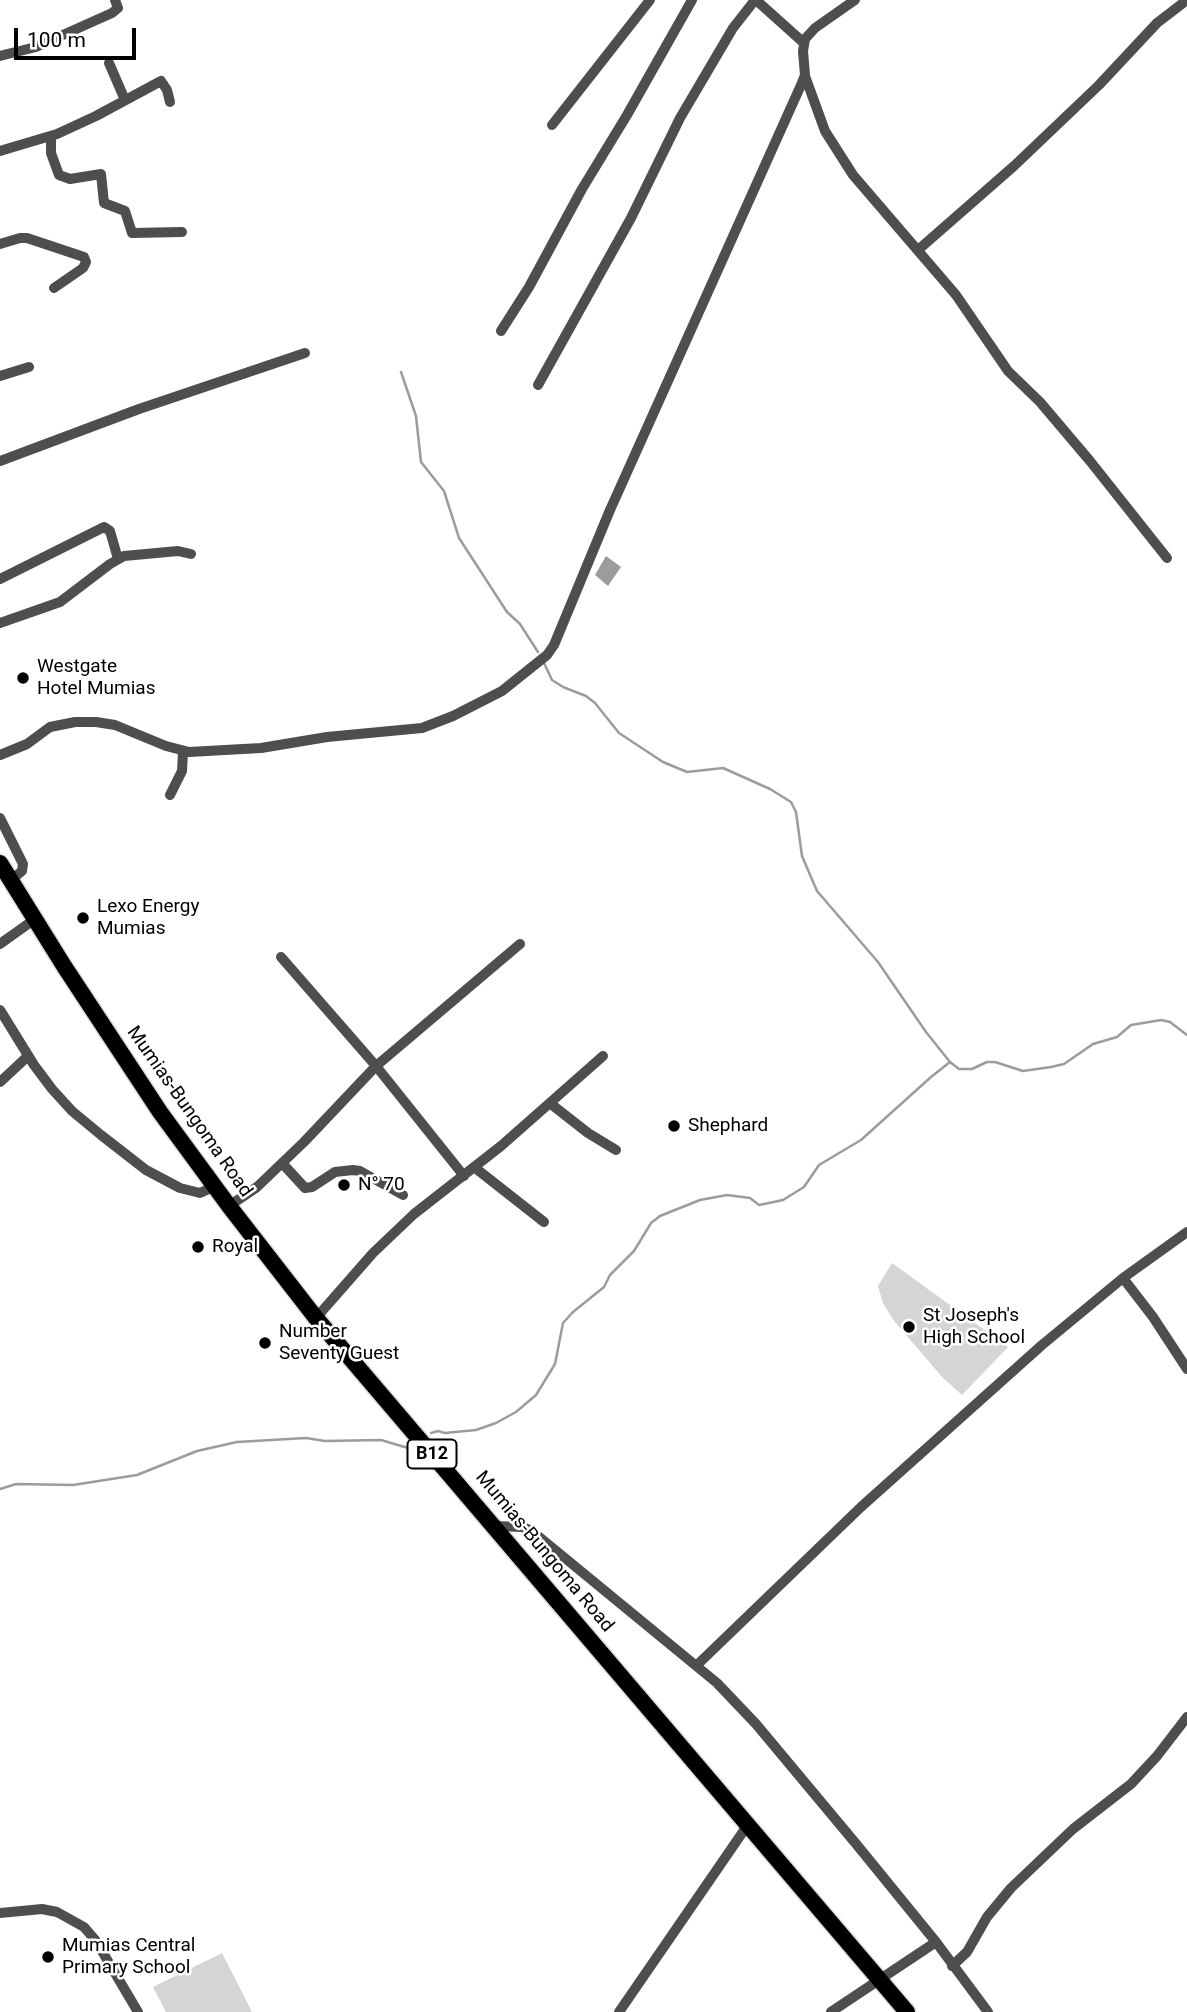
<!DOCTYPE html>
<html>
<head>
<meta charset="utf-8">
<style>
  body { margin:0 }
  #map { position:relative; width:1187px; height:2012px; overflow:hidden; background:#fff; font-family:Roboto,sans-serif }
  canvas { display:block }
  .scale { position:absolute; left:14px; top:28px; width:122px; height:32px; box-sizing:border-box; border:4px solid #000; border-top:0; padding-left:9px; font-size:21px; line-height:24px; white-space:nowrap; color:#000; -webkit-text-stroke:5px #fff; paint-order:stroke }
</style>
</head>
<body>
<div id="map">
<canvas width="1187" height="2012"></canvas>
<div class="scale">100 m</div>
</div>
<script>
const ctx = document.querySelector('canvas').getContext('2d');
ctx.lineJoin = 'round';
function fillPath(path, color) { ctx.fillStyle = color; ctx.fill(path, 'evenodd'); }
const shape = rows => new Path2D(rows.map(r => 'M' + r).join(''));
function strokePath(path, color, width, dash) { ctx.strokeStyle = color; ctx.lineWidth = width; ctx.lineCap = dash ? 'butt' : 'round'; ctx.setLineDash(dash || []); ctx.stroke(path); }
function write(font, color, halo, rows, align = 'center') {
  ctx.font = font + ' Roboto,sans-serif'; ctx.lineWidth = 5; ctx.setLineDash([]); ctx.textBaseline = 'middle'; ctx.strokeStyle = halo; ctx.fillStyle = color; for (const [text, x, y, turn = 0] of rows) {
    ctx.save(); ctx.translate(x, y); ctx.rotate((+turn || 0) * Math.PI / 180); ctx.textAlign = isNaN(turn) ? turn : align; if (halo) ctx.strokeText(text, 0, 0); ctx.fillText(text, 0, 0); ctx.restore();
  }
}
fillPath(shape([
  [892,1263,1008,1347,962,1395,943,1378,894,1321,883,1303,878,1286],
  [222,1953,252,2012,166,2012,153,1987]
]), '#d5d5d5');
fillPath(shape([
  [606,556,621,567,608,586,595,575]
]), '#9c9c9c');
strokePath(shape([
  [401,372,416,416,421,462,444,491,459,538,507,612,520,624,538,652],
  [544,663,552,680,563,687,586,696,595,703,619,733,663,762,687,772,723,768,770,789,791,802,796,812,802,856,817,891,878,962,926,1032,950,1062,959,1069,972,1069,987,1062,995,1062,1023,1071,1051,1067,1064,1064,1093,1044,1117,1037,1131,1025,1161,1020,1170,1022,1187,1035],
  [431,1433,438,1431,445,1433,476,1430,496,1423,516,1412,536,1395,555,1364,563,1323,573,1312,604,1287,610,1275,634,1251,651,1223,660,1216,700,1200,727,1195,750,1198,759,1205,783,1200,804,1187,819,1165,861,1140,931,1077,950,1062],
  [0,1489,16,1484,73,1485,137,1475,197,1451,237,1442,306,1438,325,1441,381,1440,408,1448,412,1447]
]), '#9c9c9c', 2.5);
const trunk = shape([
  [0,863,64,966,160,1112,229,1206,316,1318,907,2012]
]);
strokePath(trunk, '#dbdbdb', 19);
strokePath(shape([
  [756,0,804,43],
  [0,56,36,47,112,13,118,8,115,0],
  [109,63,125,100],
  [805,76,825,131,853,175,956,295,1008,371,1040,402,1090,461,1167,558],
  [552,125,650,0],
  [51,136,51,153,59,175,70,179,101,174,104,203,125,211,132,233,182,232],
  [0,151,57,134,96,116,161,81,167,90,170,102],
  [0,244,20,238,27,238,84,257,86,262,83,268,54,288],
  [918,250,1014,166,1099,85,1157,23,1187,0],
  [501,331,529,287,582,189,627,115,692,0],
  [0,376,29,367],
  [538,385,631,218,680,118,733,28,755,0],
  [0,461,139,409,305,353],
  [0,579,104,527,110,531,118,559],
  [0,623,60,602,110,564,124,556,178,551,191,554],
  [0,755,27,744,50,727,75,722,96,722,115,725,166,746,189,752,261,748,327,737,422,728,453,716,502,691,547,655,554,645,610,510,801,85,805,75,803,51,805,39,815,28,855,0],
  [170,795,182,771,183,752],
  [0,818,23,864,22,871,11,880],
  [0,944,35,919],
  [281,957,376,1066,520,944],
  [0,1010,34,1065,52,1089,72,1111,101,1135,146,1170,180,1188,200,1193,215,1186],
  [0,1082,28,1056],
  [551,1104,588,1133,616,1150],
  [282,1163,305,1188,312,1187,335,1172,353,1170,360,1171,403,1195],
  [474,1167,544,1222],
  [229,1206,257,1187,304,1142,376,1066,464,1176],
  [1123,1278,1153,1317,1187,1369],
  [316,1318,373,1253,414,1214,501,1146,603,1056],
  [494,1526,522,1527,532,1531,717,1683,756,1724,857,1845,936,1942,988,2012],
  [697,1665,861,1507,1042,1345,1123,1278,1187,1232],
  [0,1913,42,1909,57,1912,84,1927,96,1941,138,2012],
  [952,1966,967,1952,987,1917,1011,1888,1073,1829,1131,1784,1157,1756,1187,1717],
  [619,2012,749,1823],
  [831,2012,936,1942]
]), '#4e4e4e', 10);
strokePath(trunk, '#000', 16);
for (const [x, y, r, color] of [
  [23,678,7,"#000"],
  [83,918,7,"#000"],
  [674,1126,7,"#000"],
  [344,1185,7,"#000"],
  [198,1247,7,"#000"],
  [909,1327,7,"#000"],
  [265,1343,7,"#000"],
  [48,1957,7,"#000"]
]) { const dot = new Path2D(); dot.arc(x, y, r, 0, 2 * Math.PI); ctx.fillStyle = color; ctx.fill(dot); strokePath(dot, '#fff', 2.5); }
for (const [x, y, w] of [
  [432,1454,49]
]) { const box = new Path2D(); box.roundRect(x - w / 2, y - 14.5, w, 29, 5); ctx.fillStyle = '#fff'; ctx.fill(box); strokePath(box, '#000', 2); }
write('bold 18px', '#000', null, [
  ["B12",432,1454]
]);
write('19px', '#000', '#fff', [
  ["Westgate",37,667],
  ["Hotel Mumias",37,689],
  ["Lexo Energy",97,907],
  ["Mumias",97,929],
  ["Shephard",688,1126],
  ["N° 70",358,1185],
  ["Royal",212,1247],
  ["St Joseph's",923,1316],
  ["High School",923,1338],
  ["Number",279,1332],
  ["Seventy Guest",279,1354],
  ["Mumias Central",62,1946],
  ["Primary School",62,1968]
], 'left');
write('19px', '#000', '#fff', [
  ["Mumias-Bungoma Road",189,1112,55],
  ["Mumias-Bungoma Road",544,1552,50]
]);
</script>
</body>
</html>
